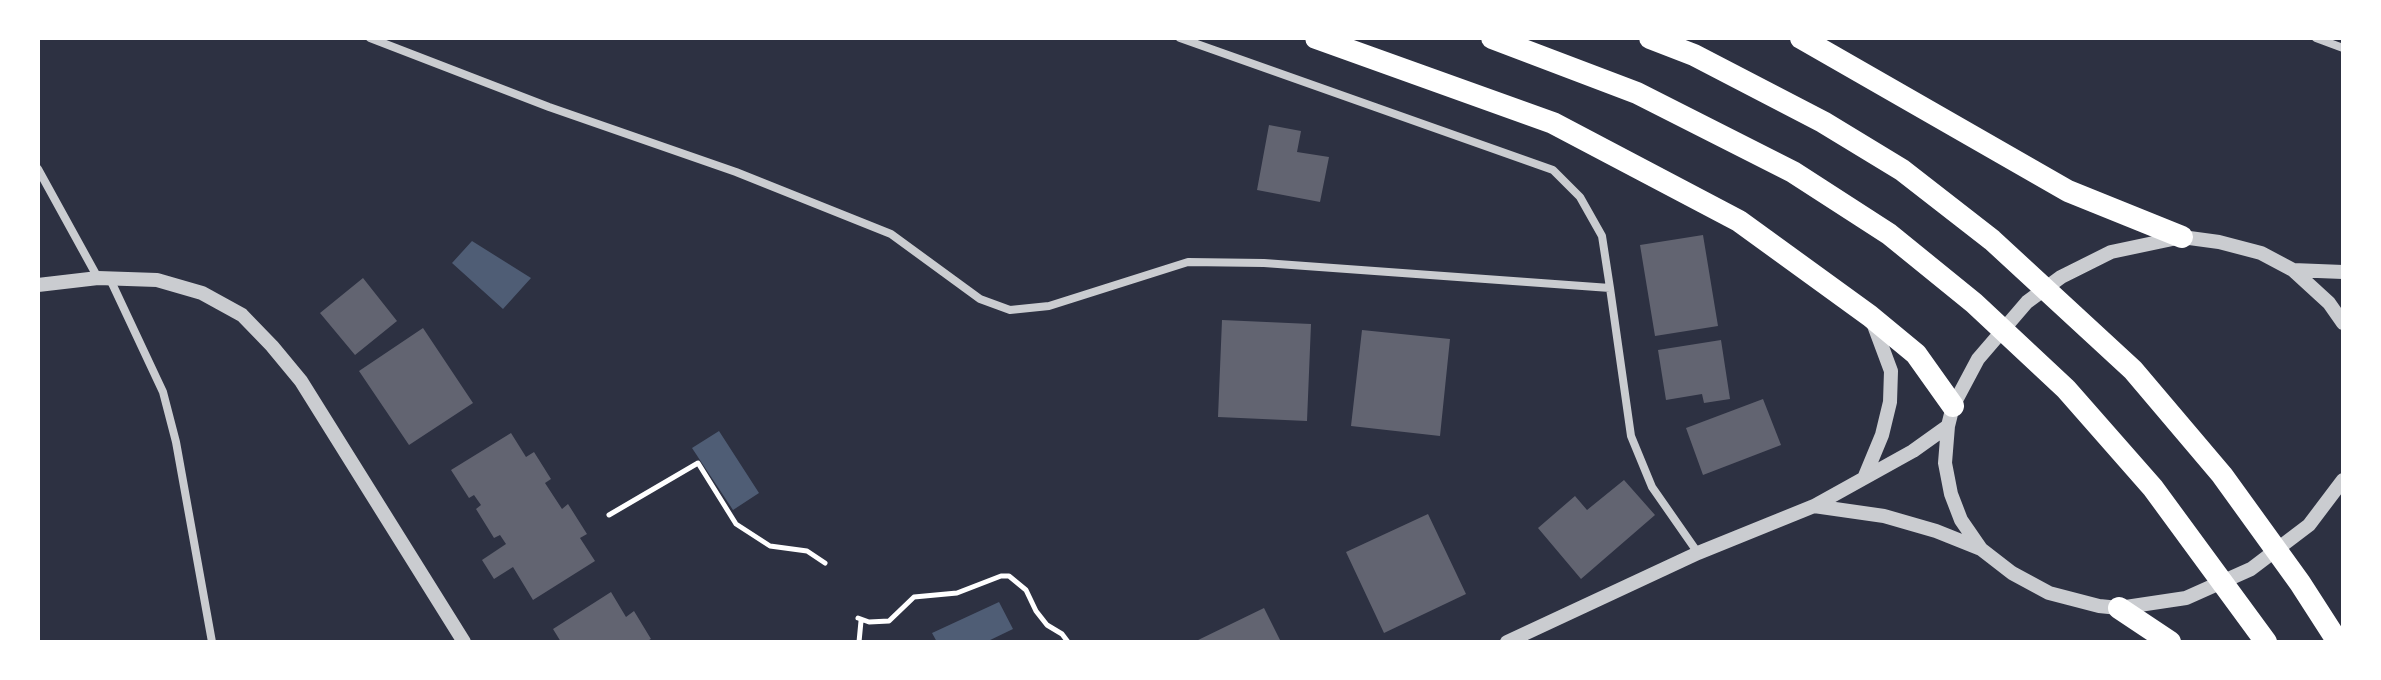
<!DOCTYPE html>
<html>
<head>
<meta charset="utf-8">
<style>
  body { margin:0 }
  #map { position:relative; width:2381px; height:680px; overflow:hidden; background:#2d3142; font-family:Ubuntu,sans-serif }
  canvas { display:block }
  .frame { position:absolute; inset:0; border:40px solid #fff; pointer-events:none }
</style>
</head>
<body>
<div id="map">
<canvas width="2381" height="680"></canvas>
<div class="frame"></div>
</div>
<script>
const ctx = document.querySelector('canvas').getContext('2d');
ctx.lineJoin = 'round';
function fillPath(path, color) { ctx.fillStyle = color; ctx.fill(path, 'evenodd'); }
const shape = rows => new Path2D(rows.map(r => 'M' + r).join(''));
function strokePath(path, color, width, dash) { ctx.strokeStyle = color; ctx.lineWidth = width; ctx.lineCap = dash ? 'butt' : 'round'; ctx.setLineDash(dash || []); ctx.stroke(path); }
fillPath(shape([
  [472,241,531,278,503,309,452,263],
  [719,431,759,493,733,510,692,448],
  [999,602,1013,629,986,642,937,642,932,633]
]), '#4f5d75');
fillPath(shape([
  [1269,125,1301,131,1297,152,1329,157,1320,202,1257,190],
  [1703,235,1718,326,1655,336,1640,245],
  [363,278,397,321,355,355,320,313],
  [1222,320,1311,324,1307,421,1218,417],
  [423,328,473,403,409,445,359,371],
  [1362,330,1450,339,1440,436,1351,426],
  [1721,340,1730,399,1704,403,1702,394,1666,400,1658,350],
  [1763,399,1781,445,1703,475,1686,428],
  [511,433,526,457,534,452,551,479,545,483,562,509,568,504,587,534,580,538,595,561,533,600,513,567,494,579,482,560,506,544,500,535,494,538,476,509,481,505,474,495,469,498,451,470],
  [1624,480,1655,515,1581,579,1538,528,1575,496,1587,510],
  [1428,514,1466,594,1384,633,1346,552],
  [611,592,626,617,634,611,651,639,645,642,561,642,553,629],
  [1264,608,1281,642,1194,642]
]), '#626471');
strokePath(shape([
  [609,515,698,463,736,524,770,546,807,551,825,563],
  [858,618,869,622,889,621,914,597,957,593,1001,576,1009,576,1026,590,1036,611,1047,625,1062,634,1068,642],
  [859,642,861,621]
]), '#fff', 5);
strokePath(shape([
  [370,38,549,107,736,172,891,234,980,299,1010,310,1049,306,1188,262,1264,263,1610,288,1631,436,1652,487,1698,553],
  [1180,38,1553,170,1580,197,1602,236,1610,288],
  [2316,38,2343,48],
  [38,169,98,278],
  [110,279,163,392,176,442,212,642]
]), '#caccd0', 8);
strokePath(shape([
  [2293,270,2343,272],
  [38,285,98,278,157,280,202,293,242,315,272,346,301,381,464,642],
  [2343,323,2329,303,2293,270,2261,253,2219,242,2182,237,2111,252,2061,277,2027,302,1978,359,1953,406,1948,426,1945,463,1951,494,1961,520,1981,549,2012,573,2049,593,2099,606,2119,608,2186,598,2251,569,2309,525,2343,480],
  [1865,476,1882,435,1890,402,1891,371,1872,320],
  [1814,506,1884,516,1936,531,1981,549],
  [1507,642,1698,553,1814,506,1913,451,1948,426]
]), '#caccd0', 14);
strokePath(shape([
  [1316,38,1553,123,1739,221,1870,316,1916,354,1953,406],
  [1492,38,1637,93,1793,172,1889,234,1974,303,2066,389,2153,488,2266,642],
  [1650,38,1694,55,1823,122,1902,170,1992,240,2133,370,2222,475,2300,583,2338,642],
  [1801,38,2068,191,2182,237],
  [2119,608,2170,642]
]), '#fff', 22);
</script>
</body>
</html>
